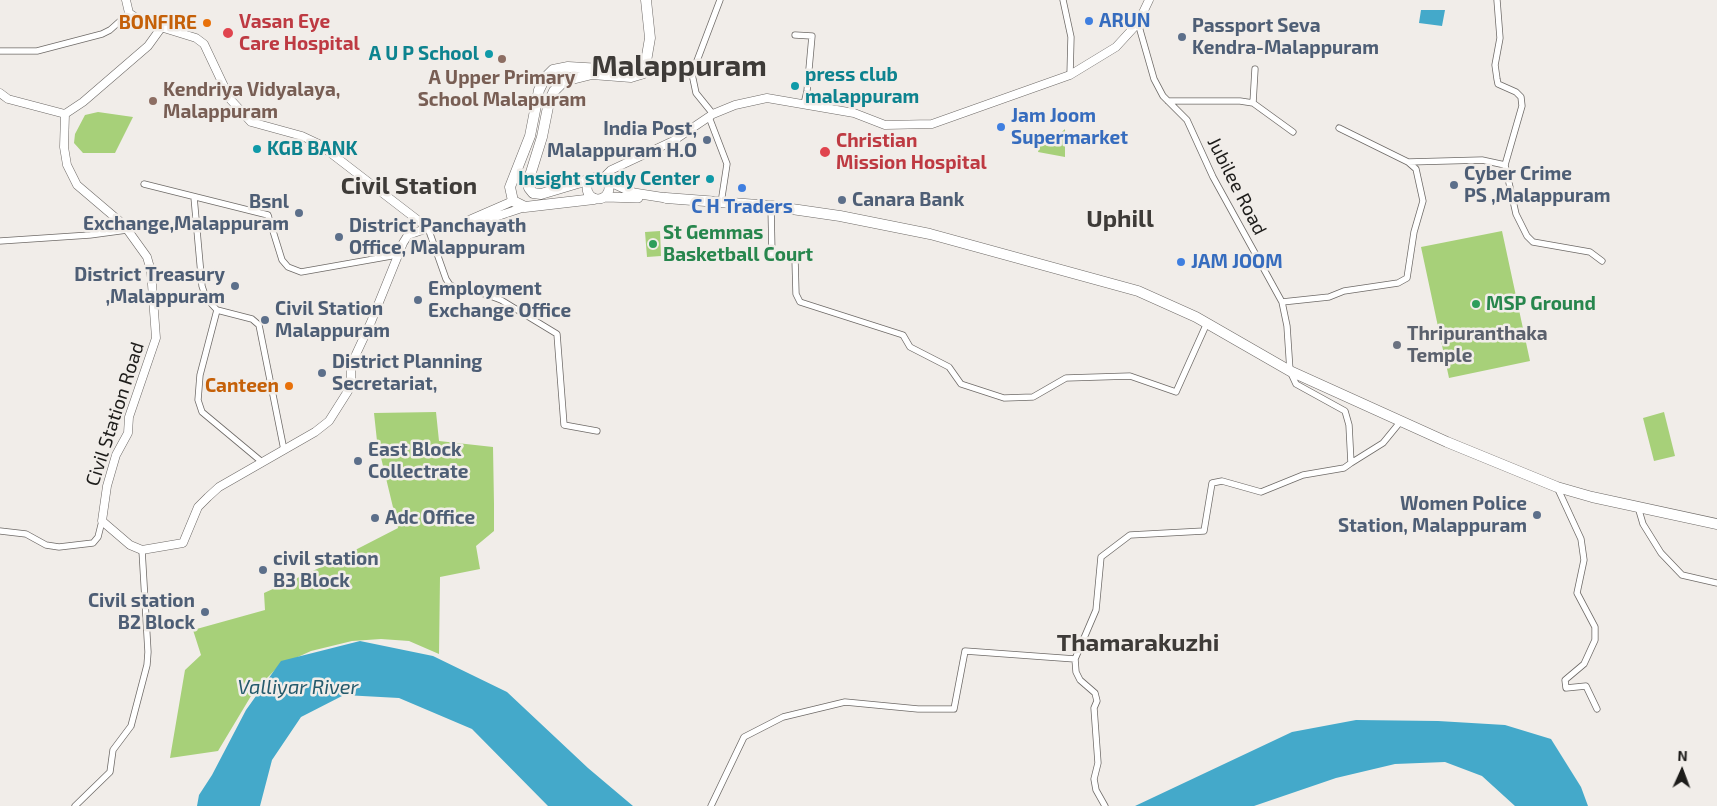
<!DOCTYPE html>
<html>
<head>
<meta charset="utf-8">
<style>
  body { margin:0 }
  #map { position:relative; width:1717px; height:806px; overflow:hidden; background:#f1ede9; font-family:"Exo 2",sans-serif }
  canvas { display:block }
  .north { position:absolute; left:1657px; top:746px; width:50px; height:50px; -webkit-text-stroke:4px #f1ede9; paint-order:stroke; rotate:2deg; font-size:14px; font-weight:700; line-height:20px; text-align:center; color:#1d1c1a }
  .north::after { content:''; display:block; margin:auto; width:18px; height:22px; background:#1d1c1a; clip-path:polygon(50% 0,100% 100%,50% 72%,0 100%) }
</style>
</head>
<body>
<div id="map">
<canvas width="1717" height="806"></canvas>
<div class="north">N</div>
</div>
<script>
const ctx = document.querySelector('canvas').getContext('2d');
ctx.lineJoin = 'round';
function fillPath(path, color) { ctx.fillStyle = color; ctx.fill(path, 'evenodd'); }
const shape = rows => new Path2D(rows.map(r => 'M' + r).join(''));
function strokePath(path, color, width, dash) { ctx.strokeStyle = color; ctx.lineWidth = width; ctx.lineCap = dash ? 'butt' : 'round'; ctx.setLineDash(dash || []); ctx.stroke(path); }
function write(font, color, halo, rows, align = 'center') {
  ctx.font = font + ' "Exo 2",sans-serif'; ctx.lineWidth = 5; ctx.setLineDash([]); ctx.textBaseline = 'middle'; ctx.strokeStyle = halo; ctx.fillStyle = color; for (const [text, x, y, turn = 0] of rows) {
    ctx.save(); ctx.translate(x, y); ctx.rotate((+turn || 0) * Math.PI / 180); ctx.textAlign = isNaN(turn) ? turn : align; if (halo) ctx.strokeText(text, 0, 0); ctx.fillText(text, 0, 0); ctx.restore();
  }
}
fillPath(shape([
  [98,112,133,117,115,153,83,153,74,143,75,134,85,115],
  [1065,129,1065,157,1038,152,1040,143,1051,142],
  [660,231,661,256,647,257,645,232],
  [1502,231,1530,361,1449,378,1421,247],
  [436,412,439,441,493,447,494,504,494,531,476,546,480,569,440,577,439,654,409,641,381,639,352,641,311,651,280,665,254,691,218,751,170,758,185,670,201,655,193,630,265,610,264,593,328,564,398,528,377,441,374,413],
  [1664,412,1675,456,1654,461,1643,418]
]), '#a7d079');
fillPath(shape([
  [1421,10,1445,10,1442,26,1419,23],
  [360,641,433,656,507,692,588,768,633,806,548,806,472,729,399,698,344,695,301,717,272,760,260,806,197,806,199,795,212,775,246,710,281,661],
  [1356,720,1438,721,1505,725,1551,739,1581,787,1588,806,1515,806,1482,776,1445,762,1395,764,1336,778,1254,806,1135,806,1292,732]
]), '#44a9ca');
const street = shape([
  [1063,0,1071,37,1070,75],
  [1497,0,1500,38,1495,65,1497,79,1498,84,1516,92,1521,97,1522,106,1505,165],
  [795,35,812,36,807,91,804,104],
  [0,51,37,51,102,34,110,30,129,13],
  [1168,101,1240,101,1253,103,1293,132],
  [1253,103,1255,69],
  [713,114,696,93,692,74,720,0],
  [709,117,727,164,721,203],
  [1408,162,1482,160,1505,165,1516,214,1527,236,1533,242,1590,252,1602,261],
  [144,184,268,215,282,260,288,267,301,272,397,255],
  [194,197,202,286,206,298,217,310,252,319,259,325,284,450],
  [771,206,772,254,795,259,796,294,800,302,903,335,910,347,949,367,961,384,1004,398,1033,397,1066,378,1130,376,1176,392,1207,323],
  [428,228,446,279,450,285,457,288,485,294,501,300,557,334,564,425,597,431],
  [0,241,90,235,127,230],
  [1282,302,1329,297,1344,291,1398,283,1407,278,1414,232,1423,201,1416,169,1408,162,1339,128],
  [217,310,200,375,198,400,202,412,262,462],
  [1351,463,1383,443,1401,421],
  [1557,487,1581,539,1584,560,1577,593,1595,627,1595,640,1584,664,1565,680,1566,688,1586,686,1597,709],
  [1638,507,1643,524,1661,553,1682,575,1717,583],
  [0,531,26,534,46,545,59,547,93,543,98,537,102,521],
  [1075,659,1076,672,1080,680,1095,693,1097,701,1094,708,1098,763,1094,779,1096,790,1105,806],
  [75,806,110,772,113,750,131,726,147,665,148,652,142,550],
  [711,806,744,737,783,717,845,702,918,709,954,709,965,651,1075,659,1096,610,1101,557,1130,535,1204,531,1212,483,1222,481,1261,492,1303,475,1344,468,1351,463,1349,425,1345,411,1296,384,1290,371,1287,326,1282,302,1213,177,1187,120,1163,96,1154,79,1138,23]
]);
const secondary = shape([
  [126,0,129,13,141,21,196,38,204,44,230,99,251,122,302,136,319,144,428,228,444,229,483,221,525,207],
  [0,93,8,99,65,114,83,102,148,46,161,28],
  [65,114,64,147,67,165,77,185,124,225,147,257,151,271,156,338,129,417,128,433,116,455,107,486,102,521,130,545,142,550,183,543,198,507,208,497,219,487,315,432,329,421,348,391,351,381,351,365,371,322,403,243,408,235,428,228],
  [603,178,611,170,673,141,713,114,735,105,767,98,854,113,885,125,932,124,1070,75,1116,47,1138,23,1149,0],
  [467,221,513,201]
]);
const primary = shape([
  '587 188a11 11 0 1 1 22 0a11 11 0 1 1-22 0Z',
  [606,180,634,193,666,198],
  [605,197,638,198]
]);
const highway = shape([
  [591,179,541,194,533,193,529,188,528,182,542,137,549,102,554,91,564,81,592,74,631,77,644,73,650,38,646,0],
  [666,198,771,206,840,216,930,234,1138,291,1196,317,1290,371,1447,442,1557,487,1592,497,1717,524],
  [594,199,525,207,513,201,510,187,530,136,539,90,545,78,553,70,568,67,602,69]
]);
strokePath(street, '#6e6a67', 7);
strokePath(secondary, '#6e6a67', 9);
strokePath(primary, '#6e6a67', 10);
strokePath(highway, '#6e6a67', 11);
strokePath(street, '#fff', 5.5);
strokePath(secondary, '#fff', 8);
strokePath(primary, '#fff', 9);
strokePath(highway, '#fff', 10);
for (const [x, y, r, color] of [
  [1089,21,5,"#3f7fe0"],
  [207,23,5,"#e8710a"],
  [228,33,6,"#e0444e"],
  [1182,37,5,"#5c6f8a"],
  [489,54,5,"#0f9aa8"],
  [502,59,5,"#8d6e63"],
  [795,86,5,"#0f9aa8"],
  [153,101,5,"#8d6e63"],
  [1001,127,5,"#3f7fe0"],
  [707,140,5,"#5c6f8a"],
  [257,149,5,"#0f9aa8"],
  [825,152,6,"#e0444e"],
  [710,179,5,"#0f9aa8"],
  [1454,185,5,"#5c6f8a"],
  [742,188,5,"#3f7fe0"],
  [842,200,5,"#5c6f8a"],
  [299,213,5,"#5c6f8a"],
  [339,237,5,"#5c6f8a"],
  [653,244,5,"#2e9e5b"],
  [1181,262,5,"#3f7fe0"],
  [235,286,5,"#5c6f8a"],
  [418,300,5,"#5c6f8a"],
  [1476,304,5,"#2e9e5b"],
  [265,320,5,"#5c6f8a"],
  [1397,345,5,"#6b7280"],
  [322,373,5,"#5c6f8a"],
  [289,386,5,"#e8710a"],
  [358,461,5,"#5c6f8a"],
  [1537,515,5,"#5c6f8a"],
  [375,518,5,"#5c6f8a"],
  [263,570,5,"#5c6f8a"],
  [205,612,5,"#5c6f8a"]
]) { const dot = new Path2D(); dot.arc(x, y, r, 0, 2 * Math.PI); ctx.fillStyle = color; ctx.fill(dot); strokePath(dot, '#f1ede9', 2); }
write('bold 19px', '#366cbe', '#f1ede9', [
  ["ARUN",1099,21],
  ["Jam Joom",1011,116],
  ["Supermarket",1011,138],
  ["C H Traders",742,207,"center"],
  ["JAM JOOM",1191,262]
], 'left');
write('bold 19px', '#be3a42', '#f1ede9', [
  ["Vasan Eye",239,22],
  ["Care Hospital",239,44],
  ["Christian",836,141],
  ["Mission Hospital",836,163]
], 'left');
write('bold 19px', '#c56008', '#f1ede9', [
  ["BONFIRE",197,23],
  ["Canteen",279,386]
], 'right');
write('bold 19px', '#4e5e75', '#f1ede9', [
  ["Passport Seva",1192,26],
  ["Kendra-Malappuram",1192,48],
  ["India Post,",697,129,"right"],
  ["Malappuram H.O",697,151,"right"],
  ["Cyber Crime",1464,174],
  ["PS ,Malappuram",1464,196],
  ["Canara Bank",852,200],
  ["Bsnl",289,202,"right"],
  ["Exchange,Malappuram",289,224,"right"],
  ["District Panchayath",349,226],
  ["Office, Malappuram",349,248],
  ["District Treasury",225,275,"right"],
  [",Malappuram",225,297,"right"],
  ["Employment",428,289],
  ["Exchange Office",428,311],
  ["Civil Station",275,309],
  ["Malappuram",275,331],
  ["District Planning",332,362],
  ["Secretariat,",332,384],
  ["East Block",368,450],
  ["Collectrate",368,472],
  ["Women Police",1527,504,"right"],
  ["Station, Malappuram",1527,526,"right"],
  ["Adc Office",385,518],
  ["civil station",273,559],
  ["B3 Block",273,581],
  ["Civil station",195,601,"right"],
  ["B2 Block",195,623,"right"]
], 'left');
write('bold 19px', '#0d838f', '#f1ede9', [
  ["A U P School",479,54],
  ["press club",805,75,"left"],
  ["malappuram",805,97,"left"],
  ["KGB BANK",267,149,"left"],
  ["Insight study Center",700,179]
], 'right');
write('bold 19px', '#785e54', '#f1ede9', [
  ["A Upper Primary",502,78],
  ["School Malapuram",502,100],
  ["Kendriya Vidyalaya,",163,90,"left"],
  ["Malappuram",163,112,"left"]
]);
write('19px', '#1d1c1a', '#f1ede9', [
  ["Jubilee Road",1237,186,63],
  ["Civil Station Road",115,414,-72]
]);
write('bold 19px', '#27864d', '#f1ede9', [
  ["St Gemmas",663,233],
  ["Basketball Court",663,255],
  ["MSP Ground",1486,304]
], 'left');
write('bold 19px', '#5b616d', '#f1ede9', [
  ["Thripuranthaka",1407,334],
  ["Temple",1407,356]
], 'left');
write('italic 20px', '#245a6c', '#f1ede9', [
  ["Valliyar River",298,687]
]);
write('bold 24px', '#3e3b38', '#f1ede9', [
  ["Civil Station",409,186],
  ["Uphill",1120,219],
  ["Thamarakuzhi",1138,643]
]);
write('bold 29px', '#3e3b38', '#f1ede9', [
  ["Malappuram",679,66]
]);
</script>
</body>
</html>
